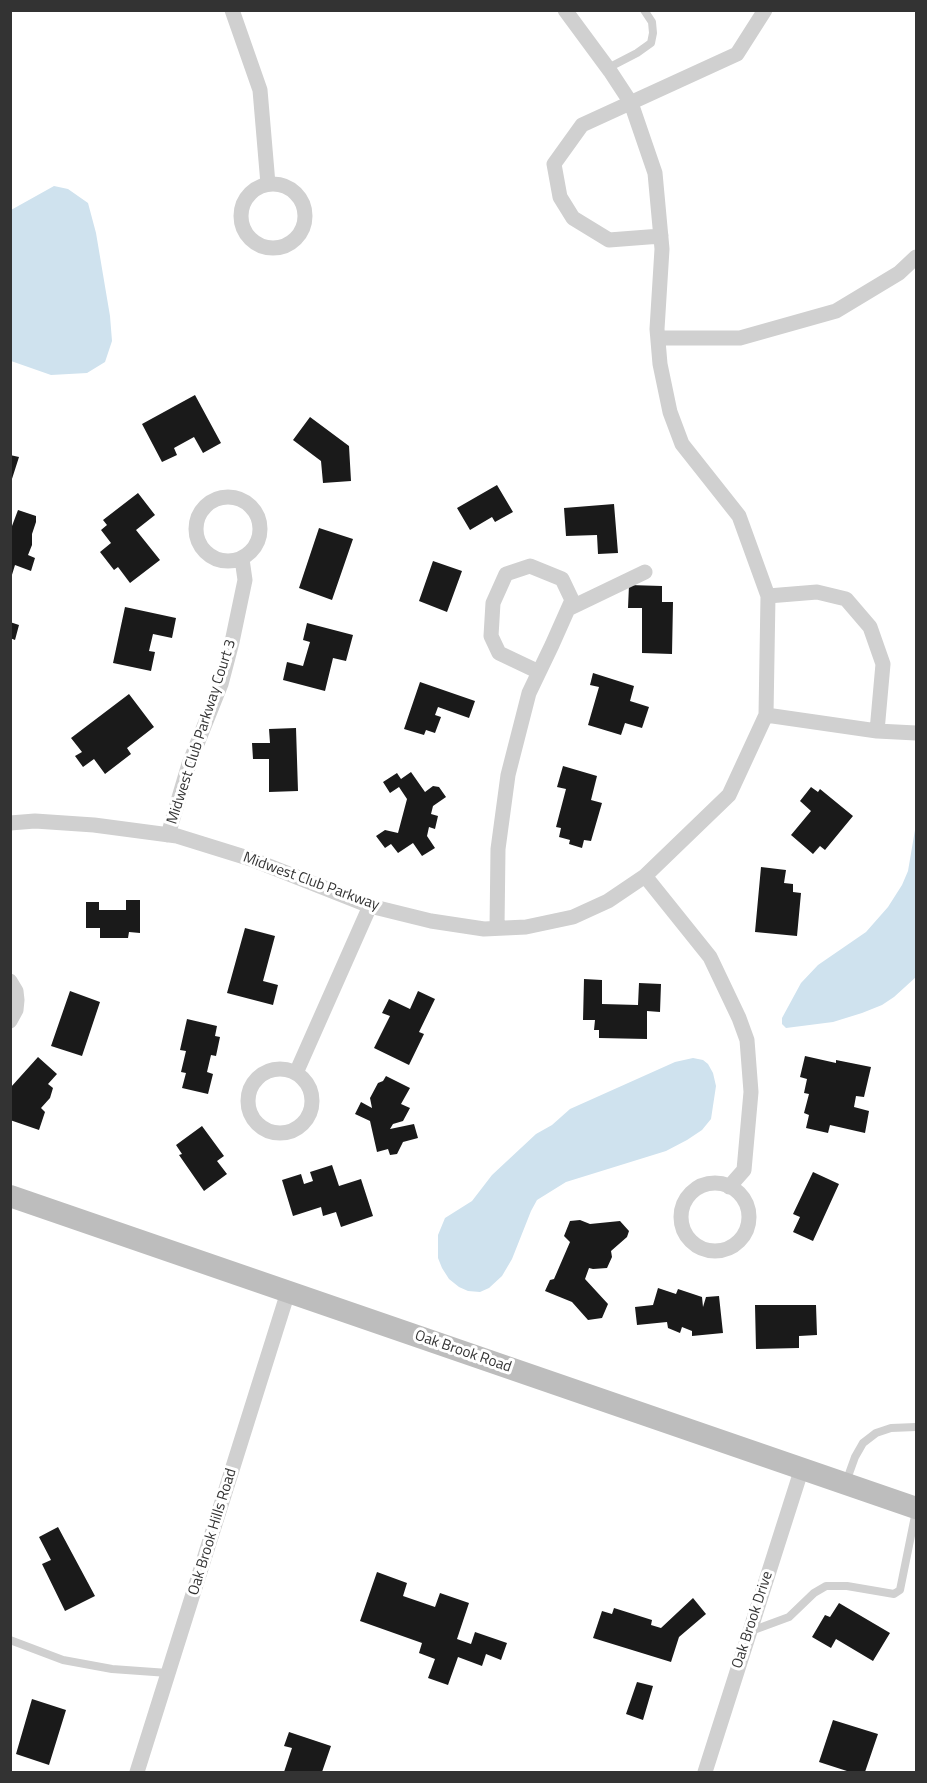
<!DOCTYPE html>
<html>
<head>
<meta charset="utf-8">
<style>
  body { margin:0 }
  #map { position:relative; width:927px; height:1783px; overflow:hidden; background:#fff; font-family:"Titillium Web",sans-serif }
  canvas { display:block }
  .frame { position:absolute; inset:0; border:12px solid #333; pointer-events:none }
</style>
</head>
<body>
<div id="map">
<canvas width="927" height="1783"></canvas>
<div class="frame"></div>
</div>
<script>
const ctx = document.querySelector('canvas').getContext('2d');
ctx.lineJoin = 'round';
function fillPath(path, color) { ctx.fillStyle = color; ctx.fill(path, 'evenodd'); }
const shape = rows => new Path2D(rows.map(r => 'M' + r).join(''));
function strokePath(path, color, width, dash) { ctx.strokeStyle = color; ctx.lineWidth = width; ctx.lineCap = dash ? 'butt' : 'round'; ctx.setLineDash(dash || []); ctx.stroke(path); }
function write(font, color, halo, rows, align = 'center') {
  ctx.font = font + ' "Titillium Web",sans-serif'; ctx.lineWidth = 6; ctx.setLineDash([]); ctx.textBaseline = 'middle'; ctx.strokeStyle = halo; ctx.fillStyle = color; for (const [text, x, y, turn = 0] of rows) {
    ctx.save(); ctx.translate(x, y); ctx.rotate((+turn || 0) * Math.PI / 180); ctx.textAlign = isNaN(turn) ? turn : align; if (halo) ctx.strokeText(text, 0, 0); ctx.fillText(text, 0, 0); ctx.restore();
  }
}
fillPath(shape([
  [54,186,68,189,88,203,96,233,110,316,112,341,105,362,87,373,51,375,11,361,11,210],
  [916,824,916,977,894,997,882,1005,862,1013,833,1022,786,1028,782,1024,782,1018,801,983,818,965,866,932,888,907,902,885,908,871],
  [693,1058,703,1060,708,1064,713,1073,716,1086,711,1119,702,1130,687,1140,666,1151,566,1182,537,1200,531,1211,512,1259,502,1276,489,1288,480,1292,468,1291,459,1287,449,1279,442,1268,438,1258,438,1235,445,1218,472,1201,492,1175,536,1134,552,1125,570,1109,675,1062]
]), '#cfe2ee');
fillPath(shape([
  [195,395,221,443,203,453,194,437,174,448,177,455,162,462,142,424],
  [310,417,349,446,351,481,323,483,321,461,293,440],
  [10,455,19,457,11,482,10,482],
  [497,485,513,512,495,522,492,517,470,530,457,508],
  [138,493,155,515,136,530,160,560,130,583,118,567,114,570,100,552,111,543,101,530,107,525,103,520],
  [614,504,618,553,598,554,597,535,566,536,564,508],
  [18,510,36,516,36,522,32,534,32,545,28,555,35,558,31,571,15,565,11,578,10,526,12,526],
  [319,528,353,539,332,600,299,588],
  [433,561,462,571,447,612,419,601],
  [629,585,662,586,662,602,673,602,672,654,642,653,642,608,628,608],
  [125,607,176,618,172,638,153,634,149,651,155,652,151,671,113,663],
  [10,622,19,625,15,640,10,638],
  [307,623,353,635,346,661,333,658,325,691,283,680,287,662,303,666,310,642,303,640],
  [593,673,634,686,630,701,649,707,642,728,625,723,621,735,588,725,599,687,590,685],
  [420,682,475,701,469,718,438,707,435,715,441,717,435,733,426,730,424,735,404,729],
  [129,694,154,727,127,748,131,754,105,774,94,759,83,767,75,756,82,752,71,738],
  [296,728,298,791,269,792,269,759,253,759,252,743,270,743,269,729],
  [563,766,597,776,591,800,602,803,591,841,584,840,582,848,569,844,570,840,559,837,561,828,556,827,566,789,557,787],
  [411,772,425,792,433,786,439,787,446,797,433,806,431,814,438,816,435,829,429,827,427,836,435,848,422,856,413,843,398,853,391,844,385,848,376,836,385,830,398,833,407,799,399,787,390,793,383,782,397,773,401,779],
  [811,787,818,792,820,789,853,816,825,850,820,846,813,854,791,835,811,811,800,801],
  [761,867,786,870,784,883,793,884,793,892,801,893,797,936,755,932],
  [126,900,140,900,140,933,129,932,128,938,100,938,100,928,86,928,86,902,99,902,99,910,126,910],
  [245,928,275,936,263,981,278,985,273,1005,227,993],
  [584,979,602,980,602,1004,638,1005,639,983,661,984,660,1012,647,1011,647,1039,599,1038,599,1030,594,1030,595,1020,583,1020],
  [70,991,100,1002,82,1056,51,1046],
  [418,991,435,999,419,1032,424,1034,409,1065,374,1048,390,1016,382,1013,389,999,410,1009],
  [187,1019,217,1026,215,1036,220,1037,216,1056,211,1055,207,1072,213,1074,208,1094,182,1088,186,1073,181,1072,186,1051,180,1050],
  [805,1056,836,1063,836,1060,871,1067,864,1097,856,1096,854,1107,869,1111,865,1133,830,1125,828,1133,806,1128,809,1115,804,1113,809,1094,804,1093,807,1079,800,1077],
  [38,1057,57,1074,48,1084,53,1088,50,1098,41,1108,45,1112,39,1130,10,1120,11,1087],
  [386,1076,410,1088,401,1104,410,1108,403,1121,393,1124,390,1129,414,1124,418,1138,403,1142,397,1154,390,1155,388,1149,377,1152,370,1121,355,1114,361,1102,372,1108,370,1098,378,1083,383,1081],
  [202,1126,224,1156,217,1161,227,1174,204,1191,179,1155,182,1154,176,1145],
  [332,1165,339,1186,361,1179,373,1216,341,1227,336,1212,323,1216,321,1207,293,1216,282,1180,301,1174,304,1184,313,1181,310,1172],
  [813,1172,839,1184,813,1241,793,1232,800,1217,793,1214],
  [580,1220,590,1224,620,1221,629,1231,627,1237,611,1251,612,1257,607,1268,593,1269,589,1268,585,1279,608,1304,602,1318,588,1320,572,1302,545,1291,550,1280,554,1279,570,1242,564,1236,570,1221],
  [658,1288,676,1294,678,1289,702,1297,703,1307,706,1297,719,1296,723,1333,692,1336,692,1331,682,1327,680,1333,668,1328,667,1322,637,1325,635,1307,653,1305],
  [755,1305,816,1305,817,1335,799,1336,799,1348,756,1349],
  [58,1527,95,1596,65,1611,42,1564,51,1560,39,1537],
  [377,1572,407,1583,403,1596,435,1607,440,1593,469,1603,457,1639,471,1644,475,1632,507,1643,501,1660,486,1654,482,1666,458,1657,448,1685,428,1678,435,1659,419,1653,422,1643,360,1621],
  [693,1598,706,1614,679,1637,671,1662,593,1638,602,1611,612,1614,614,1608,652,1620,651,1625,661,1628],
  [839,1603,890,1633,873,1661,836,1639,831,1648,812,1637,825,1615,830,1617],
  [637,1682,653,1686,643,1720,626,1714],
  [32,1699,66,1710,49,1765,16,1754],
  [833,1720,878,1734,865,1772,850,1772,819,1762],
  [289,1732,331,1746,322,1772,284,1772,292,1748,284,1746]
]), '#1a1a1a');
strokePath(shape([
  [608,68,637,53,651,43,653,33,652,22,644,10],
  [846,1482,855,1457,863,1443,876,1433,891,1428,916,1427],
  [751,1631,789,1617,814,1593,826,1586,847,1586,894,1594,900,1590,916,1511],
  [10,1640,63,1660,112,1669,168,1673]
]), '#d0d0d0', 8);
strokePath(shape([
  [232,10,260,90,268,184],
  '241 216a32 32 0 1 1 64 0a32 32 0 1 1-64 0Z',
  [661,236,609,240,573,218,560,197,554,164,582,125,737,54,765,10],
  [658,338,740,338,836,311,899,273,916,257],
  '196 529a32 32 0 1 1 64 0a32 32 0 1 1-64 0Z',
  [768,596,817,592,846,599,870,627,883,664,877,731],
  [568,609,645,572],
  [766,715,877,731,916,733],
  [10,823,35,821,94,825,177,836,251,859,370,906,431,921,484,929,526,927,573,917,608,901,645,876,729,795,766,715,768,596,739,516,682,444,670,412,660,364,657,329,662,249,655,173,631,103,610,71,565,10],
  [168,835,189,764,221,684,232,642,245,580,242,559],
  [645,876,710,957,739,1018,747,1040,751,1092,744,1170,729,1187],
  [497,928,498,849,508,775,529,693,552,645,572,600,562,579,530,566,506,574,493,603,491,636,499,653,539,672],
  [10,981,16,991,17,1000,16,1010,10,1021],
  '248 1101a32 32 0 1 1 64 0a32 32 0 1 1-64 0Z',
  [296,1073,370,906],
  '681 1217a34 34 0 1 1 68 0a34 34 0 1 1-68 0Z',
  [137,1772,288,1292],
  [705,1772,802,1468]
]), '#d0d0d0', 15);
strokePath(shape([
  [10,1196,916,1508]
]), '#bdbdbd', 22);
write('15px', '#333', '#fff', [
  ["Midwest Club Parkway Court 3",202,732,-72],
  ["Midwest Club Parkway",311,882,20],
  ["Oak Brook Road",463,1352,19],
  ["Oak Brook Hills Road",213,1532,-73],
  ["Oak Brook Drive",753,1620,-72]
]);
</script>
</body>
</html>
